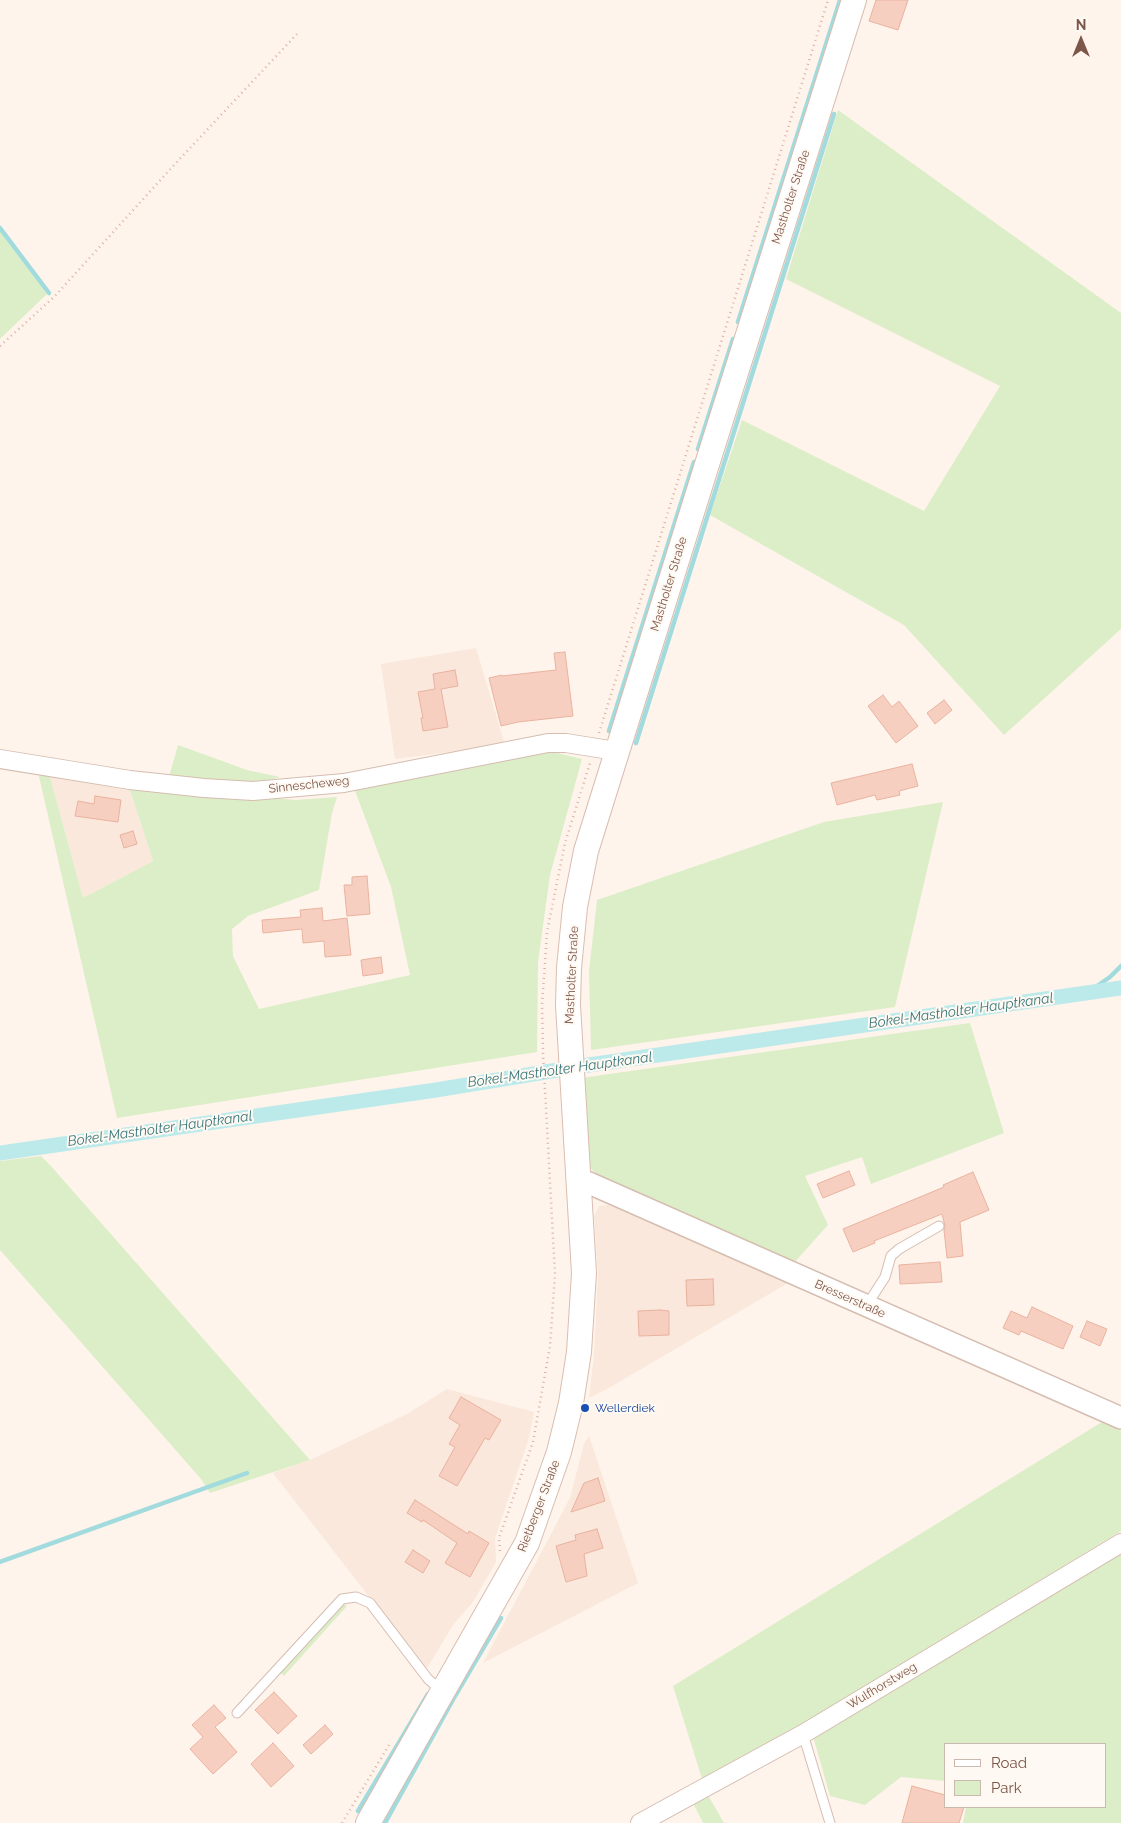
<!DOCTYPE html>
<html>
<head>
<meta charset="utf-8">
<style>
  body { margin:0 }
  #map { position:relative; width:1121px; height:1823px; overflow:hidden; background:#fef4eb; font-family:Raleway,sans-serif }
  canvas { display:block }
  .legend { position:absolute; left:944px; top:1743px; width:162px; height:65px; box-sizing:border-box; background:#fff9f3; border:1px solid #cbb8af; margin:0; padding:6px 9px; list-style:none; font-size:15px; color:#7d564a }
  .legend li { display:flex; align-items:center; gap:10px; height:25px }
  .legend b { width:25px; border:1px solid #cbb8af }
  .north { position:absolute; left:1056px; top:15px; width:50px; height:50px; -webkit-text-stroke:4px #fff9f3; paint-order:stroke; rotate:0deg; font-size:14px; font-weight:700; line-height:20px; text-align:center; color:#7d564a }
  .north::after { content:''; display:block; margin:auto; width:18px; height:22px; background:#7d564a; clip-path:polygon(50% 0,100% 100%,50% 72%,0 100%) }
</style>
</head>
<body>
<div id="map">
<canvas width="1121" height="1823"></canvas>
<ul class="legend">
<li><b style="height:6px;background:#fff"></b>Road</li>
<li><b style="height:14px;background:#dceec7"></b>Park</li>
</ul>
<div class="north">N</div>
</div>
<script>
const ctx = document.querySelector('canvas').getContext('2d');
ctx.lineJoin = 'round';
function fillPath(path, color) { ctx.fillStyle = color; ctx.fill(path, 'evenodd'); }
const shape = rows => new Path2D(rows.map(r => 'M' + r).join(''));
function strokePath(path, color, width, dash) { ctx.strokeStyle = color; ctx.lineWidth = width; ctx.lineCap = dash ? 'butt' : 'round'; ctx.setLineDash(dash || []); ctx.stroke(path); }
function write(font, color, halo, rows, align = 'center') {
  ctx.font = font + ' Raleway,sans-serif'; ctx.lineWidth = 4; ctx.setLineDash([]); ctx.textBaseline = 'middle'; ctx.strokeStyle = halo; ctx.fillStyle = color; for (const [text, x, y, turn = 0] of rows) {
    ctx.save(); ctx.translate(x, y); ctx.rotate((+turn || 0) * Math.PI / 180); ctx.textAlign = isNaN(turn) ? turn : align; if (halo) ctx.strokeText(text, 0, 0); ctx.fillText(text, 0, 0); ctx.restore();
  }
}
fillPath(shape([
  [476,648,505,745,395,759,381,664],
  [49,773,128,784,153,861,83,898],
  [609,1205,788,1283,607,1389,589,1398,594,1355,598,1274,594,1216,599,1206],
  [447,1389,534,1412,528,1441,495,1538,496,1562,473,1602,453,1625,426,1670,273,1473,310,1460,407,1414],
  [589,1436,638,1583,483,1663,570,1498,584,1444]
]), '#f9e8db');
fillPath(shape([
  [838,110,1121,313,1121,629,1004,735,904,625,710,515,742,420,924,511,1000,386,786,279],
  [0,231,47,294,0,339],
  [178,745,247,770,280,777,253,784,169,777],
  [549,751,582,759,550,875,538,962,537,1052,117,1118,38,772,49,773,83,898,153,861,128,784,295,800,337,797,332,813,319,890,248,916,232,929,233,956,259,1009,410,975,391,887,354,788],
  [943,802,895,1007,591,1050,589,971,597,900,824,822],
  [970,1023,1004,1133,871,1184,862,1157,805,1176,828,1225,792,1265,608,1183,590,1168,583,1152,581,1078],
  [41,1156,50,1165,310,1460,210,1493,201,1479,0,1250,0,1161],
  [1102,1422,1121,1431,1121,1531,800,1726,703,1782,673,1686],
  [1121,1554,1121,1823,963,1823,966,1807,1105,1807,1105,1744,945,1744,945,1781,901,1777,865,1805,830,1796,814,1740,816,1731],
  [343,1604,347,1606,284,1676,279,1671],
  [708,1795,724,1823,703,1823,693,1803]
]), '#dceec7');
strokePath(shape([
  [0,228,49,293],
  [738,322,840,0],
  [698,449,733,339],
  [609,731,694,462],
  [636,743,834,114],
  [1087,993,1110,977,1121,966],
  [0,1562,247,1473],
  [358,1811,428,1694],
  [385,1823,455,1696,501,1618]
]), '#a1dbdd', 4.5);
strokePath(shape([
  [0,1153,436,1090,582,1066,1121,988]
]), '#bceaeb', 15);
const building = shape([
  [876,0,908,0,898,30,869,21,876,0],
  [565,652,573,716,518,722,501,726,489,678,502,675,502,676,556,670,554,653,565,652],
  [455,670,458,686,441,689,448,727,423,731,421,718,423,718,418,692,435,689,433,674,455,670],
  [883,695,892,707,899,701,918,726,896,743,868,706,883,695],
  [944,700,952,710,935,724,927,713,944,700],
  [912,764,918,786,899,791,900,795,877,800,875,795,837,805,831,783,912,764],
  [95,796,121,800,118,822,75,816,78,801,94,804,95,796],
  [133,831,137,844,124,848,120,835,133,831],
  [367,876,370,914,347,916,344,885,352,885,352,877,367,876],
  [322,908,323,921,347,918,351,955,325,957,324,941,303,943,302,929,263,933,262,920,301,917,300,910,322,908],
  [381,957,383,973,363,976,361,960,381,957],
  [849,1171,855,1185,823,1198,817,1184,849,1171],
  [973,1172,989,1210,960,1222,963,1256,947,1258,944,1230,945,1226,942,1214,874,1241,875,1243,853,1252,843,1229,944,1187,943,1185,973,1172],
  [940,1262,942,1282,900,1284,899,1265,940,1262],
  [713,1279,714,1305,687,1306,686,1280,713,1279],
  [1032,1307,1073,1326,1063,1349,1021,1331,1019,1335,1003,1328,1011,1311,1027,1318,1032,1307],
  [660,1310,669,1311,669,1335,639,1336,638,1311,660,1310],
  [1087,1321,1107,1329,1100,1346,1080,1337,1087,1321],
  [461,1397,501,1420,489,1440,485,1438,457,1486,439,1476,455,1447,449,1444,460,1425,449,1418,461,1397],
  [598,1478,605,1501,571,1512,584,1483,598,1478],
  [415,1500,468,1534,469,1531,489,1543,470,1577,445,1563,457,1543,423,1520,422,1522,407,1513,415,1500],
  [597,1529,603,1548,584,1554,587,1576,566,1582,556,1546,576,1540,575,1535,597,1529],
  [413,1550,430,1561,423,1573,405,1562,413,1550],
  [274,1692,297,1716,278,1734,255,1710,274,1692],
  [214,1705,226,1718,215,1727,237,1752,213,1774,190,1749,203,1737,192,1725,214,1705],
  [325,1725,333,1734,311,1754,303,1745,325,1725],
  [273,1743,294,1766,271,1787,251,1764,273,1743],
  [912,1786,945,1795,945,1807,964,1807,959,1823,902,1823,912,1786]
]);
fillPath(building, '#f6cfc0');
strokePath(building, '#eab29f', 1);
const service = shape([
  [867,1305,885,1277,891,1256,899,1249,939,1226],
  [237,1713,342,1599,356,1597,370,1603,428,1679,441,1690],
  [803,1734,830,1823]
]);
const minor = shape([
  [0,759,130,780,204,788,253,791,344,783,548,743,566,743,616,751],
  [640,1823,803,1734,1121,1543]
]);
const tertiary = shape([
  [578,1182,589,1183,1121,1418]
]);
const secondary = shape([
  [368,1823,527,1543,559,1452,571,1403,579,1352,584,1273,568,1005,569,968,575,907,586,851,709,458,854,0]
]);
strokePath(service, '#d5bdb1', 11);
strokePath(minor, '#d5bdb1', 20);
strokePath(tertiary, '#d5bdb1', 24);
strokePath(secondary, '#dabdb0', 26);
strokePath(shape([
  [0,346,54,297,175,164,298,33],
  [599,733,828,0],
  [500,1551,499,1538,533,1442,550,1346,555,1274,543,1053,542,1004,545,963,547,932,565,843,590,763],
  [342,1823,389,1745]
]), '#dcb1a2', 2.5, [1, 4]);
strokePath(service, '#fff', 9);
strokePath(minor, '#fff', 18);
strokePath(tertiary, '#fff', 21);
strokePath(secondary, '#fff', 24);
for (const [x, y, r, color] of [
  [585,1408,5,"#1a4fb4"]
]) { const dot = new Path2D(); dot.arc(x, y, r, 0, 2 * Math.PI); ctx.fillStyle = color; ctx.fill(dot); strokePath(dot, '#fff9f3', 2); }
write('12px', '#7d564a', '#fff9f3', [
  ["Mastholter Straße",791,197,-72],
  ["Mastholter Straße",669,584,-73],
  ["Sinnescheweg",309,785,-6],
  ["Mastholter Straße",572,975,-87],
  ["Bresserstraße",850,1299,24],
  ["Rietberger Straße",539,1506,-69],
  ["Wulfhorstweg",882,1686,-31]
]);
write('12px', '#164399', '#fff9f3', [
  ["Wellerdiek",595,1408]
], 'left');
write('italic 14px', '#39787b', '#fff9f3', [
  ["Bokel-Mastholter Hauptkanal",961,1011,-8],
  ["Bokel-Mastholter Hauptkanal",560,1070,-8],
  ["Bokel-Mastholter Hauptkanal",160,1129,-8]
]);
</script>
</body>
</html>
